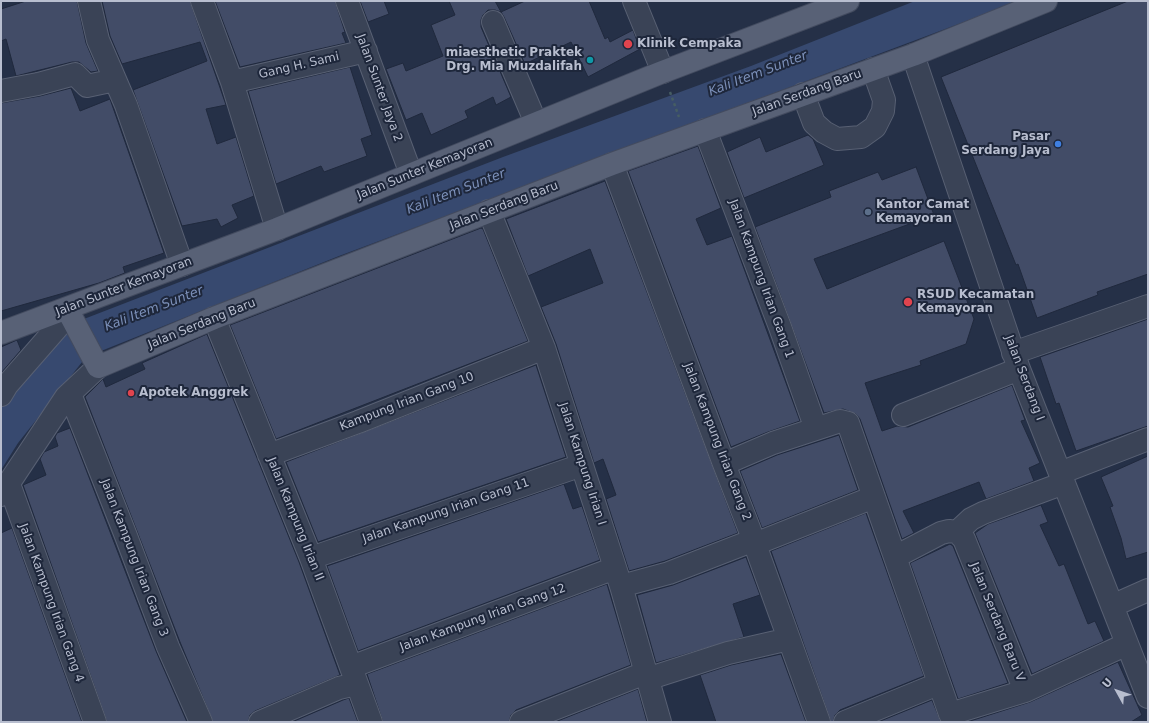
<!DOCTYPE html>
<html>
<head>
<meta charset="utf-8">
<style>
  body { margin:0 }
  #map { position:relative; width:1149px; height:723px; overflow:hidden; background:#253047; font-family:"DejaVu Sans",sans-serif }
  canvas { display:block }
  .frame { position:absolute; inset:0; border:2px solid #b8becf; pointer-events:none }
  .north { position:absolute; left:1097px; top:671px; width:40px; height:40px; -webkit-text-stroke:3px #1e273b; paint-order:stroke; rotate:310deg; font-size:11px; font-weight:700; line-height:16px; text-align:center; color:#b8becf }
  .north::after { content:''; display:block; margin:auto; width:14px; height:18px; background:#b8becf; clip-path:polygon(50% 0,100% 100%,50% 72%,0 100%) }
</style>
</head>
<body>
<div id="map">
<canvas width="1149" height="723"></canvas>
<div class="frame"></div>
<div class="north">U</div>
</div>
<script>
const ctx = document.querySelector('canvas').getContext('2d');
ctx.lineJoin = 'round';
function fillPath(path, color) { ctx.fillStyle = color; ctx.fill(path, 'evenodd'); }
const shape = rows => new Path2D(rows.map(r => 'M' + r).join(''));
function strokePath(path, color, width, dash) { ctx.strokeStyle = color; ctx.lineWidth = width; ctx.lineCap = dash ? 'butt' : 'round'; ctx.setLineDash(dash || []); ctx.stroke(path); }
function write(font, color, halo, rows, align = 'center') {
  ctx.font = font + ' "DejaVu Sans",sans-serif'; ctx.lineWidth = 4; ctx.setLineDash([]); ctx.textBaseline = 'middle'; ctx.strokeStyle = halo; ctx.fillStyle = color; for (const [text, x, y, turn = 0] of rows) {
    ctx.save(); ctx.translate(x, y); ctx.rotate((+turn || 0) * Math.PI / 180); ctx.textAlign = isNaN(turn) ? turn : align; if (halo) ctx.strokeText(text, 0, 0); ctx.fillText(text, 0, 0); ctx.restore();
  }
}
fillPath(shape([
  [915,1,1020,1,339,256,86,357,18,443,1,470,1,400,71,324,503,157,751,66]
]), '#37496f');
const building = shape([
  [26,1,77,1,86,43,98,71,91,72,79,62,72,62,16,76,6,39,1,41,1,9,26,1],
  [102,1,190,1,226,105,206,109,217,144,236,137,254,196,232,205,238,218,221,227,217,219,182,226,133,90,207,61,200,42,122,64,110,36,102,1],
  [215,1,335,1,345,32,342,33,346,43,240,67,215,1],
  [360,1,384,1,389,14,368,22,360,1],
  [449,1,495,1,501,12,525,1,589,1,605,39,608,37,610,42,633,30,640,49,588,77,571,42,525,64,504,17,501,12,495,10,488,10,483,15,481,20,481,27,511,97,496,105,493,97,465,111,468,118,431,135,422,113,406,120,386,69,403,63,406,71,443,56,431,25,455,15,449,1],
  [1128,1,1148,1,1148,274,1097,292,1098,295,1037,318,1018,264,1016,265,941,77,1128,1],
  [350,67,372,135,361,139,367,156,324,172,321,166,276,184,248,91,350,67],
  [71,88,80,111,110,99,164,253,123,267,125,273,99,283,1,311,1,103,40,96,71,88],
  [808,135,813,139,824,165,744,198,727,152,760,137,766,152,808,135],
  [698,146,721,208,696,219,707,245,732,236,800,421,768,432,731,447,628,171,698,146],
  [916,167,934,215,814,259,827,289,944,241,974,319,966,344,920,361,921,365,865,383,882,431,897,426,908,427,1012,385,1025,420,1021,421,1040,463,1029,468,1034,481,986,499,979,482,903,511,914,533,902,539,860,419,856,414,843,409,824,413,755,227,831,197,829,191,878,172,882,180,916,167],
  [605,181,738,533,665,561,629,571,606,499,616,495,603,459,594,463,556,344,541,307,603,283,590,249,528,276,506,219,605,181],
  [481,228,483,229,528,341,276,439,230,325,481,228],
  [1148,319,1148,426,1076,451,1059,403,1056,404,1040,357,1148,319],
  [207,334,299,562,340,675,255,711,250,715,248,722,213,722,180,642,85,397,103,379,106,387,145,369,142,363,207,334],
  [17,340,21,350,1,373,1,347,17,340],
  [536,365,566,457,318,542,286,462,536,365],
  [70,428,156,651,187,722,107,722,23,485,46,475,40,459,44,452,58,446,55,437,57,433,70,428],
  [839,435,858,490,762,528,740,471,777,455,839,435],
  [1148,456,1148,552,1126,559,1121,538,1110,507,1113,506,1101,477,1148,456],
  [564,484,573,509,582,506,600,560,358,651,327,566,564,484],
  [1041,505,1048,522,1040,525,1059,566,1064,564,1088,624,1095,621,1104,641,1032,674,975,533,988,524,1041,505],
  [866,513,924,676,840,710,835,715,833,722,831,722,771,551,866,513],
  [12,528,82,722,1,722,1,533,12,528],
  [950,544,953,546,1008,683,958,699,910,563,950,544],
  [746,557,760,595,733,604,744,637,656,663,637,595,673,585,746,557],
  [607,584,631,665,516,710,511,715,509,722,383,722,367,674,607,584],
  [781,654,806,722,716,722,700,675,731,665,781,654],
  [1118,662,1142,715,1131,722,967,722,1030,702,1118,662],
  [638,689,647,722,555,722,638,689],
  [349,698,358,722,292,722,343,700,349,698],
  [932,700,941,722,878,722,932,700]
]);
fillPath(building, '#424c67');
strokePath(building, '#20293d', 1);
const minor = shape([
  [89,1,98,40,126,105,182,265],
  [202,1,232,82,277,229],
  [347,1,411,174],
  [634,1,663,72],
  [493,22,536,123],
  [913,55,1019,369,1148,697],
  [232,82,366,51],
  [1,91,38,84,75,74,87,86,115,80],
  [803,94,814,123,824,132,837,139,861,137,875,127,883,111,884,100,873,69],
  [705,130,780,327,816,429],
  [612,164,724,464,749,528,819,722],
  [489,211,544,348,621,586,660,722],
  [214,318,311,558,371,722],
  [1013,353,1148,306],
  [70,394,126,536,168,647,201,722],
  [1,395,7,385,69,314],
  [903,415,1019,369],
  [269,455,358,422,544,348],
  [724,464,773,443,840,421,848,423,950,714,1025,691,1127,644],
  [1060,473,1148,439],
  [9,484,95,722],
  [1,495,66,397,98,367],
  [957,532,971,519,983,513,1064,483],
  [755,544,874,497],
  [895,557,941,533,949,531,957,532,964,539,1025,691],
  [311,558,582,465],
  [621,586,669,573,754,540],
  [1112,606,1148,590],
  [351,667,615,568],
  [647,679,728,653,789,639],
  [260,722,339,688,356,684],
  [521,722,645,673],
  [845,722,938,684]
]);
const major = shape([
  [67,309,98,367,214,318,612,164,913,55,1046,1],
  [1,333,277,229,660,73,848,1]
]);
strokePath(minor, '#586073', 24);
strokePath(major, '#434b5f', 24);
strokePath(shape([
  [670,92,679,117]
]), '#465d63', 2.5, [3, 3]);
strokePath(minor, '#3a4356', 22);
strokePath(major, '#586176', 22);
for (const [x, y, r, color] of [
  [628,44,5,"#e0444e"],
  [590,60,4,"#0f9aa8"],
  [1058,144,4,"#3f7fe0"],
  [868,212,4,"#5c6f8a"],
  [908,302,5,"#e0444e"],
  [131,393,4,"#e0444e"]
]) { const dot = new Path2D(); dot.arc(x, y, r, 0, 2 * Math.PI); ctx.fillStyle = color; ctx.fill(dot); strokePath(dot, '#1e273b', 1.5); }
write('bold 12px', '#b8becf', '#1e273b', [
  ["Klinik Cempaka",637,44],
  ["miaesthetic Praktek",582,53,"right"],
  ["Drg. Mia Muzdalifah",582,67,"right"],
  ["Pasar",1050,137,"right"],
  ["Serdang Jaya",1050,151,"right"],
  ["Kantor Camat",876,205],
  ["Kemayoran",876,219],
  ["RSUD Kecamatan",917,295],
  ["Kemayoran",917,309],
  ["Apotek Anggrek",139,393]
], 'left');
write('12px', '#b8becf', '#1e273b', [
  ["Gang H. Sami",299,66,-13],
  ["Jalan Sunter Jaya 2",379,88,70],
  ["Jalan Serdang Baru",807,93,-20],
  ["Jalan Sunter Kemayoran",425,169,-22],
  ["Jalan Serdang Baru",504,206,-21],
  ["Jalan Kampung Irian Gang 1",761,279,70],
  ["Jalan Sunter Kemayoran",124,287,-21],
  ["Jalan Serdang Baru",202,324,-22],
  ["Jalan Serdang I",1024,378,69],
  ["Kampung Irian Gang 10",407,402,-21],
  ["Jalan Kampung Irian Gang 2",717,442,69],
  ["Jalan Kampung Irian I",582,464,72],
  ["Jalan Kampung Irian Gang 11",446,511,-19],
  ["Jalan Kampung Irian II",295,519,68],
  ["Jalan Kampung Irian Gang 3",134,558,69],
  ["Jalan Kampung Irian Gang 4",51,603,70],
  ["Jalan Kampung Irian Gang 12",483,618,-20],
  ["Jalan Serdang Baru V",997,622,68]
]);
write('italic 13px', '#7c90b9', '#1e273b', [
  ["Kali Item Sunter",758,74,-21],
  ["Kali Item Sunter",456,192,-21],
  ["Kali Item Sunter",154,309,-21]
]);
</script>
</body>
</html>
